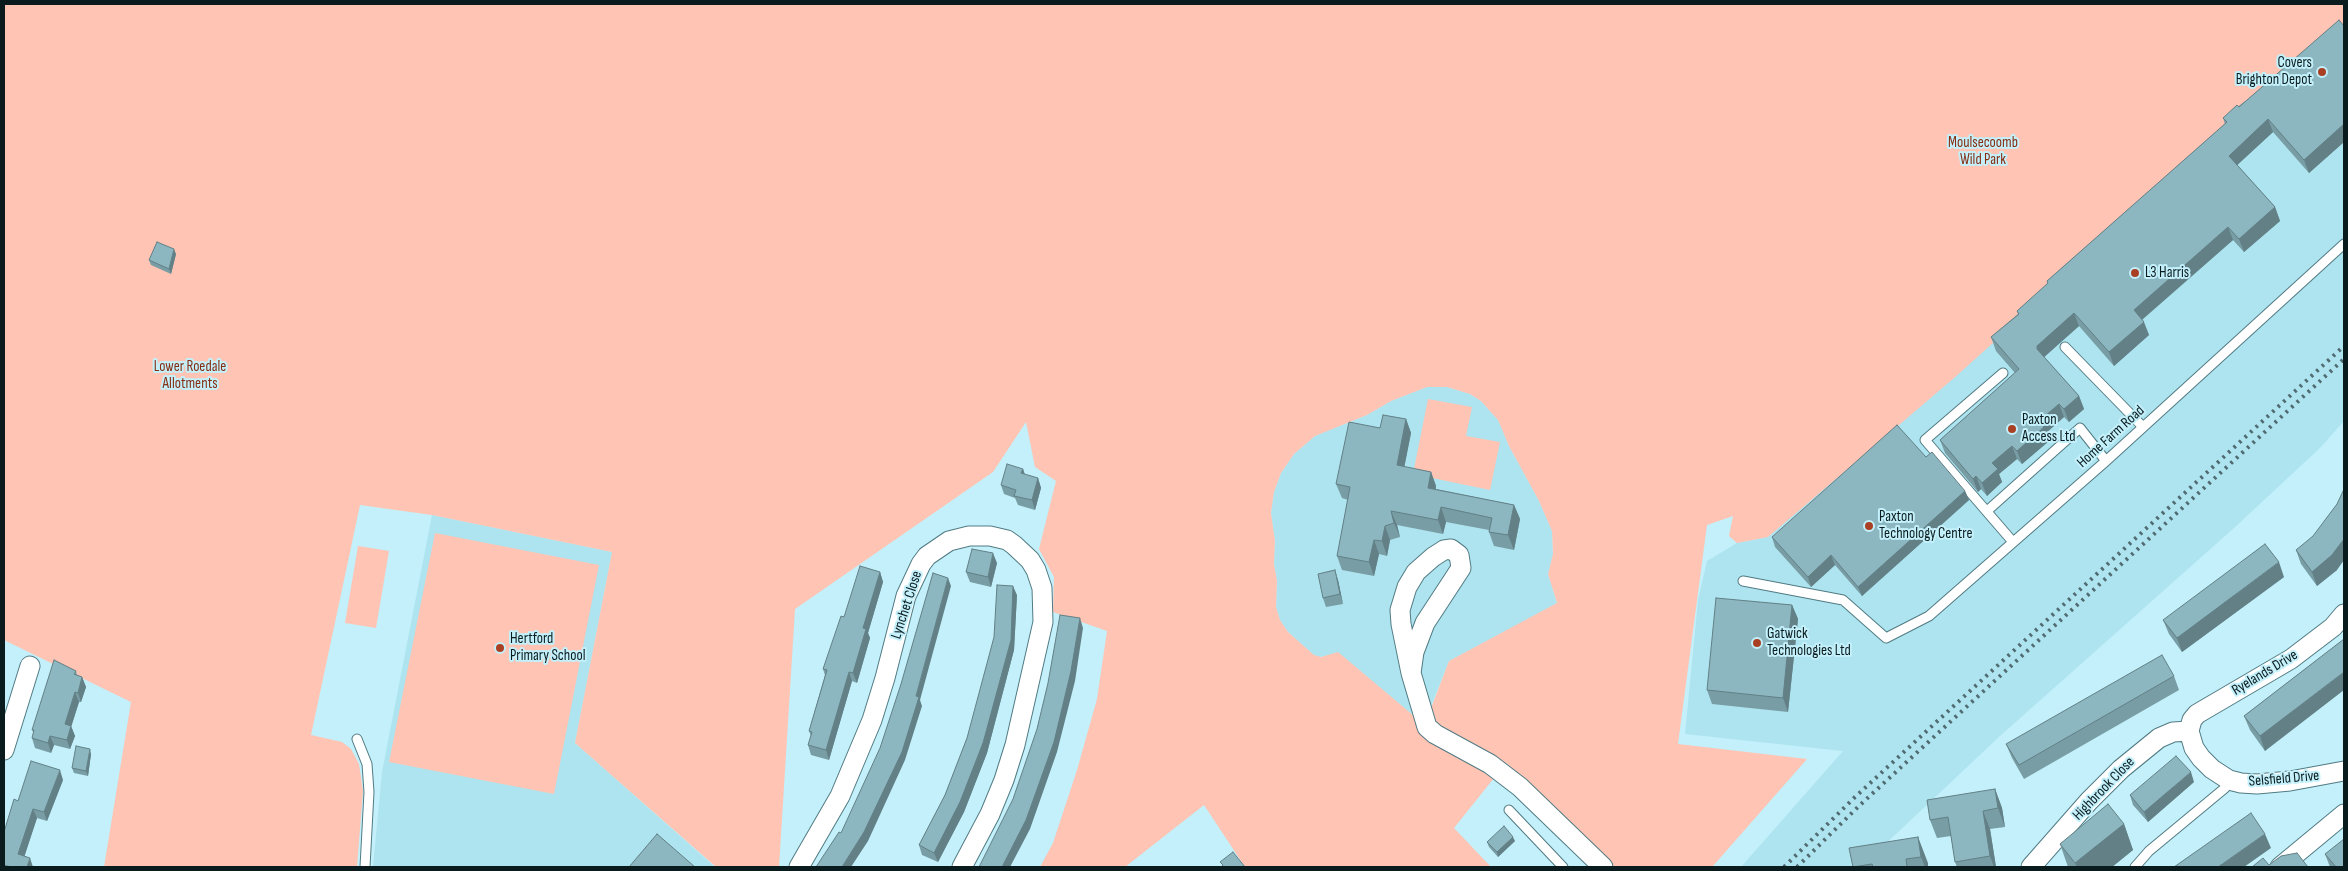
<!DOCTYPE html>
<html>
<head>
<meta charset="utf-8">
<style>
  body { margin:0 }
  #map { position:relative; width:2348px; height:871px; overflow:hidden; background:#c3f0fa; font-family:"Sofia Sans Condensed",sans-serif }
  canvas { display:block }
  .frame { position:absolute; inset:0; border:5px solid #0a1b1e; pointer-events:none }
</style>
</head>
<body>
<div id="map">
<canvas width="2348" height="871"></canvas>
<div class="frame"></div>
</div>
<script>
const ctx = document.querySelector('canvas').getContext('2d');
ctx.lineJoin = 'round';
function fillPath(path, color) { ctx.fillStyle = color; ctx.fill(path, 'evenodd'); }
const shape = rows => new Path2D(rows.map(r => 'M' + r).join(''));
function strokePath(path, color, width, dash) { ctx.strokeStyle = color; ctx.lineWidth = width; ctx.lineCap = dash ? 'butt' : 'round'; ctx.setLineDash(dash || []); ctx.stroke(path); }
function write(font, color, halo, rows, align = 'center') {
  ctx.font = font + ' "Sofia Sans Condensed",sans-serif'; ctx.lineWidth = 4; ctx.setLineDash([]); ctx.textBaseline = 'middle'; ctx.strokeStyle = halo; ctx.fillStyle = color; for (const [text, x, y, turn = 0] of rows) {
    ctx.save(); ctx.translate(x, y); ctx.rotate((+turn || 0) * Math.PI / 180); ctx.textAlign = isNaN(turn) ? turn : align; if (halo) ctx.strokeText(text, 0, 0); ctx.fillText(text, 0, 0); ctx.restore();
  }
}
fillPath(shape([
  [2344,27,2344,421,2320,448,2234,528,2000,736,1861,867,1741,867,1843,751,1685,734,1698,600,1707,561,1737,543,1768,537],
  [1427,387,1447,387,1470,394,1481,401,1498,420,1509,446,1539,501,1552,531,1553,554,1548,574,1557,604,1449,661,1427,716,1420,721,1338,653,1321,657,1314,655,1288,632,1280,620,1276,607,1277,581,1274,564,1275,541,1271,513,1274,492,1281,473,1294,454,1315,436,1367,415,1391,401],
  [432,515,612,552,575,743,715,867,373,867,382,772]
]), '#aee4ef');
fillPath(shape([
  [4,4,2344,4,2344,27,1954,378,1768,537,1737,543,1729,536,1733,516,1707,525,1678,744,1807,759,1713,866,1612,867,1506,763,1454,828,1491,867,1245,867,1204,805,1125,867,1040,867,1053,843,1077,770,1097,699,1107,631,1053,612,1054,577,1039,549,1056,481,1035,467,1026,422,993,472,795,609,779,867,716,867,575,743,612,552,432,515,360,505,311,735,342,742,351,749,359,764,363,791,357,867,104,867,131,702,4,640],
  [1427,387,1447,387,1470,394,1481,401,1498,420,1509,446,1539,501,1552,531,1553,554,1548,574,1557,603,1449,661,1428,716,1420,721,1338,652,1321,657,1314,655,1288,632,1280,620,1276,607,1277,581,1274,564,1275,541,1271,513,1274,492,1281,473,1294,454,1315,436,1367,415,1391,401],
  [1428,399,1472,407,1466,436,1500,442,1490,490,1413,474],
  [435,533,599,565,554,794,389,762],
  [358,546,389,551,376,628,345,623]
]), '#ffc4b3');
const service = shape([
  [2065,347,2143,427],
  [2003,373,1925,440,2013,542],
  [1987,511,2080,428,2106,461],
  [1743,581,1843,600,1886,638,1929,616,2106,461,2344,244],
  [357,739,367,764,369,792,365,867],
  [1509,810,1563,867],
  [2135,867,2149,851,2225,788,2229,780]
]);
const minor = shape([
  [2344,614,2333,627,2291,659,2197,714,2192,720,2189,731,2194,748,2201,758,2212,769,2229,780,2241,783,2257,784,2290,781,2344,771],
  [1411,673,1414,652,1425,623,1461,568,1459,555,1451,549,1444,550,1433,557,1416,572,1407,587,1400,610,1401,624,1411,673,1427,727,1435,734,1490,764,1520,787,1603,867],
  [4,750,30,666],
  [799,867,840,796,872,720,885,678,906,596,921,564,927,556,949,541,969,536,990,536,1007,540,1014,545,1030,560,1036,570,1042,588,1043,622,1015,745,1004,780,990,814,962,867],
  [2031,867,2089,801,2121,769,2159,738,2173,732,2189,731],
  [2280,867,2344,814]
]);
strokePath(service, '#517b83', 11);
strokePath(minor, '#517b83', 21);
strokePath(service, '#fff', 9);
strokePath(minor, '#fff', 19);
strokePath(shape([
  [1784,867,1854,798,2344,346],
  [1797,867,1860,805,2344,359]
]), '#506b71', 4, [2.5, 5]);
fillPath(shape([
  [2344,26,2344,142,2309,173,2273,132,2237,165,2275,207,2280,221,2244,252,2233,240,2142,320,2149,335,2114,366,2079,326,2044,357,2079,396,2084,409,2069,422,2064,417,2046,433,2049,441,2022,464,2017,459,1999,474,2002,482,1987,496,1981,489,1978,492,1945,453,1940,440,2015,373,1996,351,1991,337,2018,314,2017,311,2048,284,2047,281,2225,124,2223,118],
  [176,254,171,274,151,265,149,260],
  [1406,419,1411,433,1404,467,1431,472,1436,486,1436,489,1514,505,1520,519,1514,550,1494,546,1489,532,1489,530,1446,522,1443,534,1397,525,1400,537,1390,540,1387,556,1379,554,1374,576,1342,570,1337,556,1348,500,1342,498,1336,484,1380,428],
  [1926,457,1965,491,1969,500,1862,596,1835,565,1811,587,1775,547,1772,537],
  [1023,469,1025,475,1038,478,1041,488,1035,510,1018,505,1015,498,1004,494,1001,485],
  [2296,550,2337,570,2317,586,2301,564],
  [997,563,991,587,970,582,966,572],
  [880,572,883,582,868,633,870,638,857,683,852,681,829,760,811,755,808,745,811,736,809,731,825,675,823,669],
  [2284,577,2182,652,2169,634,2163,620],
  [1338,580,1343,604,1326,607,1323,598],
  [1017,595,1014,650,987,753,964,812,938,862,922,855,919,845,945,795,967,738],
  [1792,605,1798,619,1788,712,1712,704,1707,690],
  [2344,639,2265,751,2250,730,2244,716],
  [76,671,77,675,82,677,86,687,81,702,79,702,71,726,75,736,70,749,54,745,51,753,35,748,32,738,34,733,32,730],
  [2174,676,2179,690,2024,779,2012,758,2006,744],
  [91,754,88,776,74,773,72,768],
  [63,780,47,821,37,818,24,856,33,867,4,867,4,832],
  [2194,782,2148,822,2133,805,2130,795],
  [1995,789,2002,808,2005,827,1990,829,1996,867,1957,867,1955,862,1951,836,1937,838,1930,820],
  [2124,824,2133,850,2112,867,2068,867,2060,844],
  [1918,837,1928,867,1853,867],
  [1515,841,1498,857,1489,847,1487,842],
  [2325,854,2344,867,2330,867]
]), '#789da5');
fillPath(shape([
  [2268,119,2273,132,2233,169,2229,156],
  [2344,124,2344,142,2309,173,2304,160],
  [2275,207,2280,221,2244,252,2239,239],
  [2228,227,2233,240,2138,323,2134,310],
  [174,249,176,254,171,274,169,269],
  [2074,313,2079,326,2042,359,2037,349,2037,346],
  [2144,322,2149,335,2114,366,2109,352],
  [2079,396,2084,409,2069,422,2064,409],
  [2059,404,2064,417,2046,433,2049,441,2022,464,2017,451,2039,421],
  [1406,419,1411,433,1402,479,1397,465],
  [2012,446,2017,459,1999,474,2002,482,1987,496,1982,483,1992,463],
  [1023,469,1026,478,1021,473],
  [1431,472,1436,486,1433,502,1428,488],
  [1976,476,1981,489,1978,492,1973,479],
  [1038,478,1041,488,1035,510,1032,500],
  [1965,491,1969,500,1862,596,1858,587],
  [1514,505,1520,519,1514,550,1508,535],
  [1441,507,1446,522,1443,534,1438,520],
  [1391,511,1397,525,1400,537,1394,523],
  [1385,526,1390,540,1387,556,1382,541],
  [2344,539,2344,560,2337,570,2317,586,2312,572],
  [1374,540,1379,554,1374,576,1369,562],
  [993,553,997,563,991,587,988,577],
  [1831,555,1835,565,1811,587,1808,577],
  [2279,562,2284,577,2182,652,2177,638],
  [1335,570,1338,580,1343,604,1340,594],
  [880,572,883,582,868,633,870,638,857,683,853,673,863,628],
  [948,578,951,586,920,700,922,706,905,760,868,841,851,867,842,867,916,696],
  [1013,586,1017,595,1014,650,987,753,964,812,938,862,934,853],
  [1792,605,1798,619,1788,712,1783,698],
  [1080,618,1083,628,1075,681,1057,752,1030,829,1010,867,1002,867],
  [849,672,852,681,829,760,826,750],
  [2344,672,2344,690,2265,751,2260,736],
  [82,677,86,687,81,702,78,693],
  [75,692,79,702,69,734,65,724],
  [71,726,75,736,70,749,67,740],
  [50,736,54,745,51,753,48,743],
  [90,749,91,754,88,776,86,771],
  [60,770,63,780,47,821,44,812],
  [2191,772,2194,782,2148,822,2144,812],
  [1995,789,2002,808,2005,827,1998,808],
  [33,809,37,818,22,864,18,854],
  [1983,811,1990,829,1996,867,1994,867,1990,856],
  [2124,824,2133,850,2112,867,2077,867,2075,863],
  [2265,834,2271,848,2244,867,2218,867],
  [1513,837,1515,841,1498,857,1497,852],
  [1918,837,1928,863,1928,867,1925,867,1921,857],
  [30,858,33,867,27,867]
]), '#628086');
const building = shape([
  [2339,20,2344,26,2344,124,2304,160,2268,119,2229,156,2275,207,2239,239,2228,227,2134,310,2144,322,2109,352,2074,313,2037,346,2037,349,2079,396,2064,409,2059,404,2039,421,2044,427,2017,451,2012,446,1992,463,1998,469,1982,483,1976,476,1973,479,1940,440,2019,369,1991,337,2019,314,2017,311,2048,283,2047,281,2227,122,2223,118,2237,105,2239,107,2339,20],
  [157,242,174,249,169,269,149,260,157,242],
  [1383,415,1406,419,1397,465,1431,472,1428,488,1514,505,1508,535,1489,532,1492,518,1441,507,1438,520,1391,511,1394,523,1385,526,1382,541,1374,540,1369,562,1337,556,1350,487,1336,484,1349,422,1380,428,1383,415],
  [1897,425,1926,457,1932,452,1965,491,1858,587,1831,555,1808,577,1772,537,1897,425],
  [1007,464,1023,469,1021,473,1038,478,1032,500,1014,496,1016,490,1001,485,1007,464],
  [2344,489,2344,539,2332,555,2312,572,2296,550,2313,536,2337,504,2344,489],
  [2265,544,2279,562,2177,638,2163,620,2265,544],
  [972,549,993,553,988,577,966,572,972,549],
  [860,566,880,572,863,628,866,629,853,673,849,672,826,750,808,745,812,732,809,731,827,670,823,669,841,616,844,617,860,566],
  [1335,570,1340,594,1323,598,1318,574,1335,570],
  [933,573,948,578,916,696,919,697,902,752,864,832,842,867,816,867,839,832,841,833,880,748,901,684,933,573],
  [997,585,1013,586,1011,640,983,743,960,802,934,853,919,845,945,795,967,738,994,637,997,585],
  [1716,598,1792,605,1783,698,1707,690,1716,598],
  [1060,615,1080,618,1071,671,1054,742,1026,820,1002,867,979,867,1013,799,1037,729,1048,683,1060,615],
  [2344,639,2344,672,2260,736,2244,716,2344,639],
  [2162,655,2174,676,2019,765,2006,744,2162,655],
  [54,660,76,671,74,674,82,677,78,693,75,692,65,724,71,726,67,740,50,736,48,743,32,738,34,730,32,730,54,660],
  [76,746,90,749,86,771,72,768,76,746],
  [2176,756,2191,772,2144,812,2130,795,2176,756],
  [31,761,60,770,44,812,33,809,18,854,30,858,27,867,11,867,4,865,4,832,14,799,18,801,31,761],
  [1995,789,1998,808,1983,811,1990,856,1955,862,1948,817,1930,820,1927,800,1995,789],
  [2108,804,2124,824,2075,863,2060,844,2108,804],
  [2251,813,2265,834,2218,867,2174,867,2251,813],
  [1504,826,1513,837,1497,852,1487,842,1504,826],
  [657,834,695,867,629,867,657,834],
  [1918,837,1921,857,1906,859,1907,867,1873,867,1872,864,1853,867,1849,848,1918,837],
  [2344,839,2344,867,2336,867,2325,854,2344,839],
  [1233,852,1245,867,1221,867,1223,865,1220,862,1233,852],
  [2297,853,2308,867,2252,867,2263,858,2269,865,2281,856,2297,853]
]);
fillPath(building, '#8cb7c0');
strokePath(building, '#628086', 1);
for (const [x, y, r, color] of [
  [2322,72,5,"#a94023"],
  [2135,273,5,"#a94023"],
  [2012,429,5,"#a94023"],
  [1869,526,5,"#a94023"],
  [1757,643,5,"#a94023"],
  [500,648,5,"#a94023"]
]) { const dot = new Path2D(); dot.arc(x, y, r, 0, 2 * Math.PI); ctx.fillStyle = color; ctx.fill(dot); strokePath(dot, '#c3f0fa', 2); }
write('15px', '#0a1b1e', '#c3f0fa', [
  ["Covers",2312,63,"right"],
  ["Brighton Depot",2312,80,"right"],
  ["L3 Harris",2145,273],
  ["Paxton",2022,420],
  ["Access Ltd",2022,437],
  ["Paxton",1879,517],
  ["Technology Centre",1879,534],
  ["Gatwick",1767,634],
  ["Technologies Ltd",1767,651],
  ["Hertford",510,639],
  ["Primary School",510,656]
], 'left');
write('15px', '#862d13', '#c3f0fa', [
  ["Moulsecoomb",1983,143],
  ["Wild Park",1983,160],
  ["Lower Roedale",190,367],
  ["Allotments",190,384]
]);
write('15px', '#0a1b1e', '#c3f0fa', [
  ["Home Farm Road",2111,437,-42],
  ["Lynchet Close",907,605,-72],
  ["Ryelands Drive",2265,673,-31],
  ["Selsfield Drive",2284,779,-5],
  ["Highbrook Close",2104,789,-46]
]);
</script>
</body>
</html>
